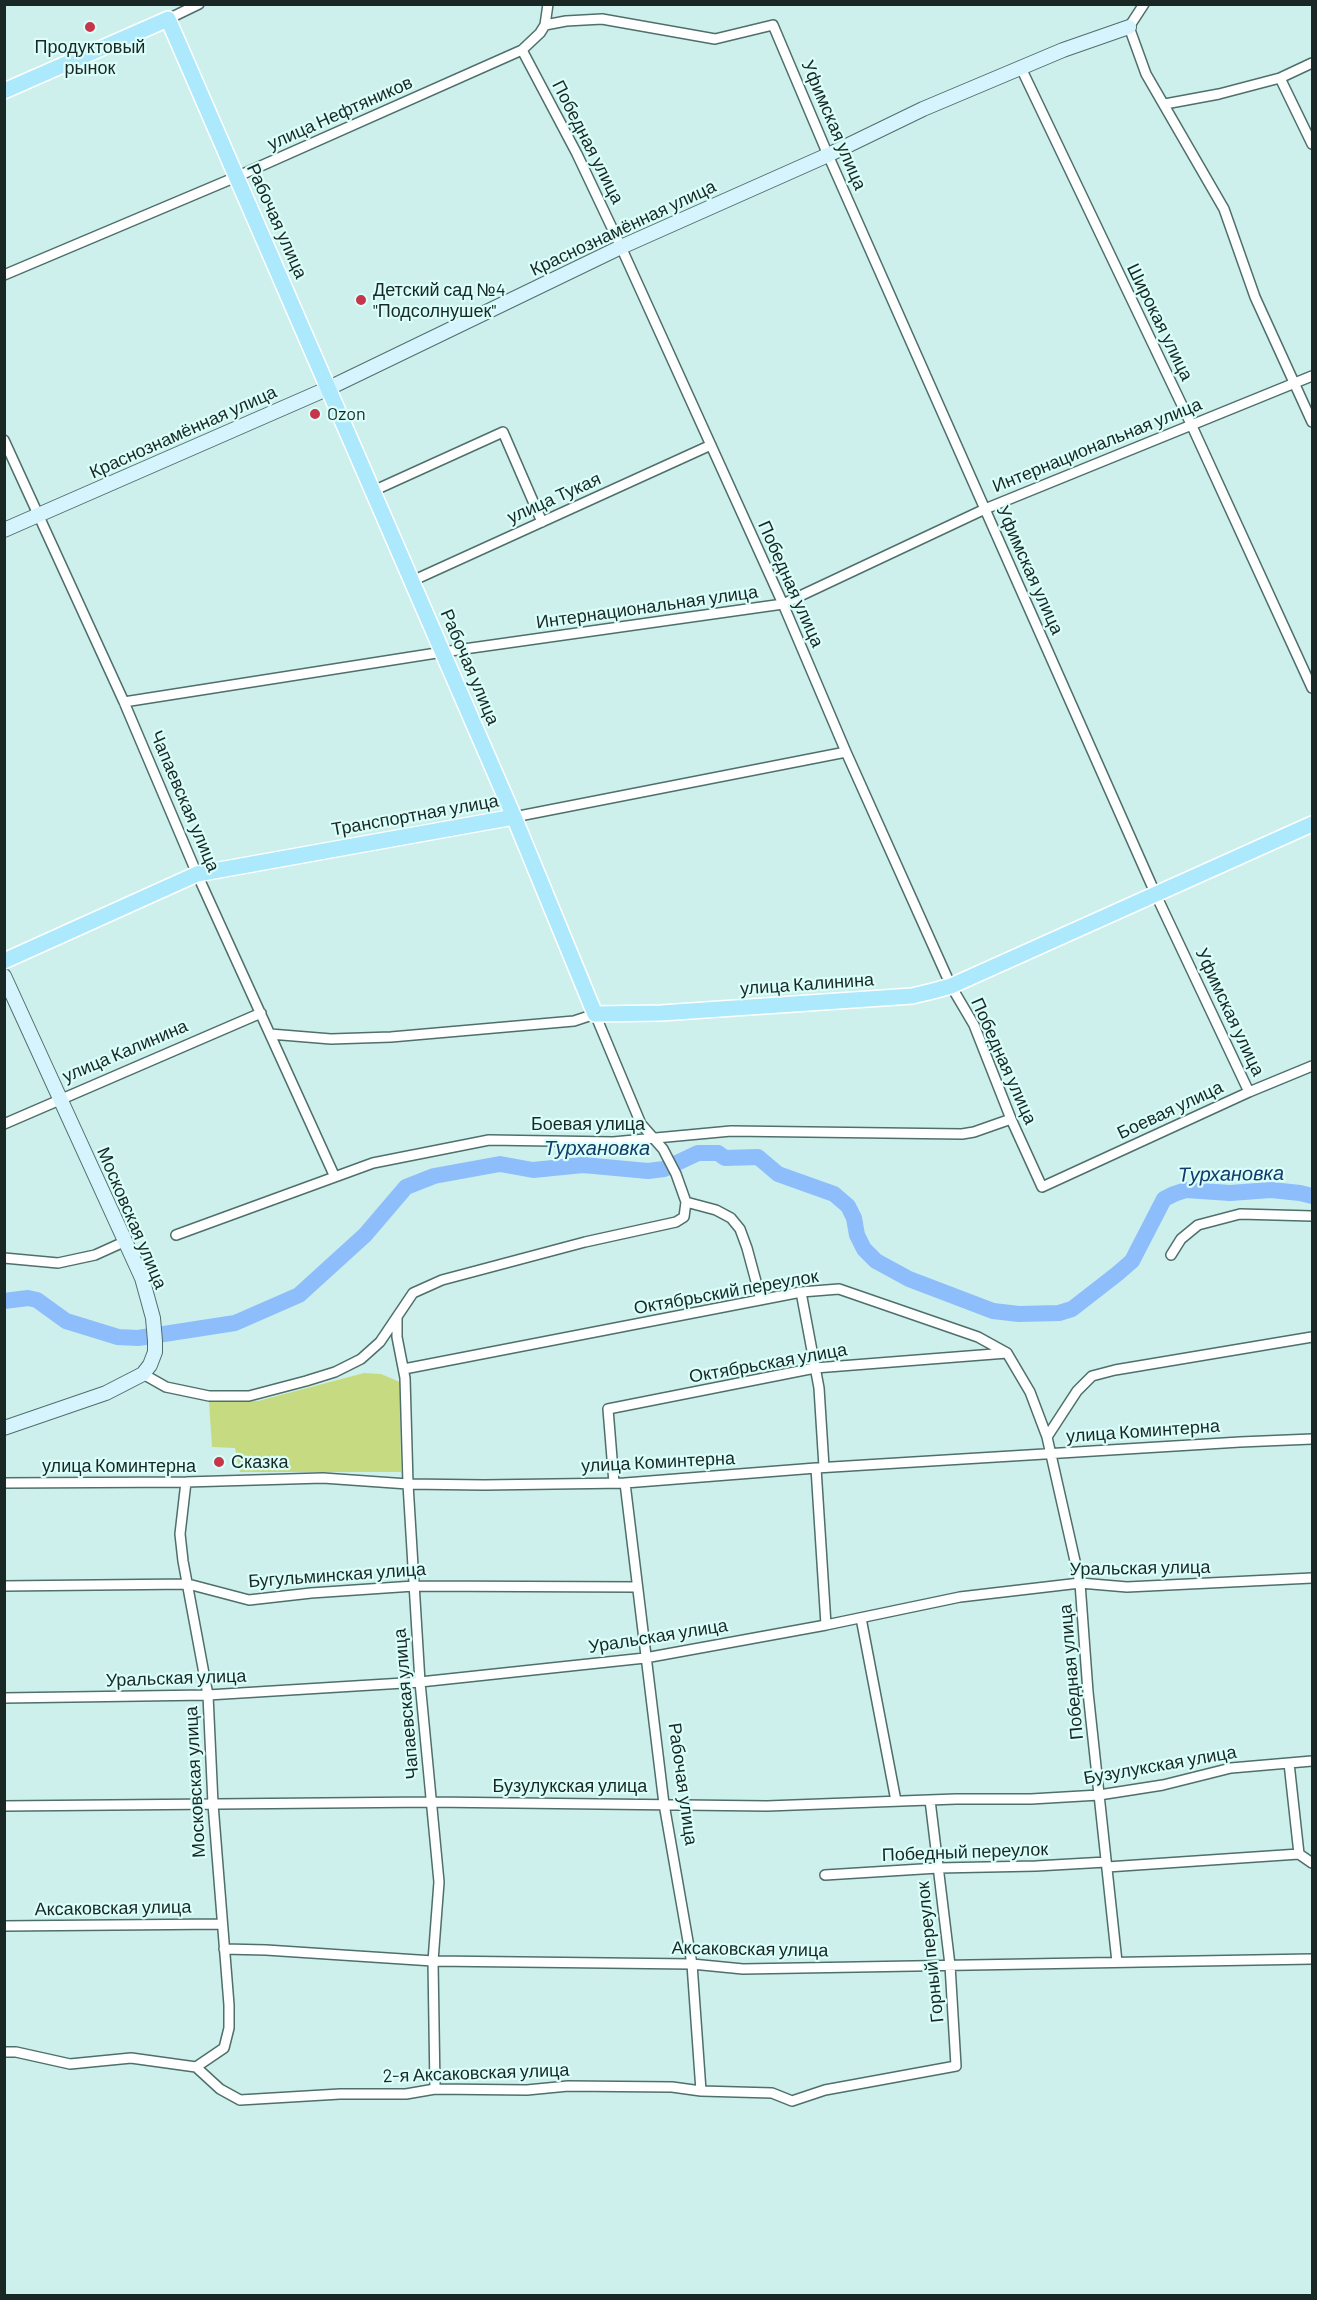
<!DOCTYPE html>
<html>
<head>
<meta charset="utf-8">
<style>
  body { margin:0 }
  #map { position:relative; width:1317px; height:2300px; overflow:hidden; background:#cdf0ec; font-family:Barlow,sans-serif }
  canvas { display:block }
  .frame { position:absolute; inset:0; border:6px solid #192725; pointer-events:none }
</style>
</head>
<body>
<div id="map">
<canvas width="1317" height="2300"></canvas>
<div class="frame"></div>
</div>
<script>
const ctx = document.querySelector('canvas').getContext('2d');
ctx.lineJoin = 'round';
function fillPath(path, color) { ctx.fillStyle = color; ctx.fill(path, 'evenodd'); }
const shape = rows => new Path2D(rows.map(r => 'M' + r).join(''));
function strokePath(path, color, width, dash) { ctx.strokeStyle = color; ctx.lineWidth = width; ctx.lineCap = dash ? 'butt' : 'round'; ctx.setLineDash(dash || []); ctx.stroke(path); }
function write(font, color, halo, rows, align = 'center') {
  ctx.font = font + ' Barlow,sans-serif'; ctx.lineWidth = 4.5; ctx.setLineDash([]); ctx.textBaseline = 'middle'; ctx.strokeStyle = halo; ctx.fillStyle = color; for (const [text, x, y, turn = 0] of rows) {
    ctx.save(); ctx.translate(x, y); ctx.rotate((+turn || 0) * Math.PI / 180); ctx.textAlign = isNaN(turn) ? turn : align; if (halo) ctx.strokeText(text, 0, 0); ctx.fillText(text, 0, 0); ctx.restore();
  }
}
fillPath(shape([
  [364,1373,381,1374,400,1382,401,1472,240,1472,235,1448,212,1447,209,1402,258,1401]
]), '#c6db81');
strokePath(shape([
  [4,1301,28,1298,37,1300,66,1321,118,1337,138,1338,235,1323,299,1295,365,1235,406,1187,434,1176,500,1164,533,1170,583,1165,648,1171,664,1169,698,1153,718,1153,725,1158,758,1157,778,1174,834,1194,848,1206,854,1218,857,1235,864,1249,876,1261,909,1279,993,1311,1019,1314,1059,1313,1072,1309,1117,1274,1132,1261,1164,1199,1174,1194,1186,1190,1230,1193,1271,1190,1300,1193,1312,1196]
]), '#8dbdfb', 16);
const street = shape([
  [1144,4,1129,27,1146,74,1224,209,1255,297,1312,422],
  [168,19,199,4],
  [545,25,566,21,602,19,715,39,773,25,828,155,1156,895,1249,1092],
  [522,50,577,154,621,247,783,604,846,752,951,986,974,1025,1011,1119,1042,1187,1249,1092,1312,1066],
  [1021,68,1191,424,1312,688],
  [1280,78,1312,144],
  [1165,104,1219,94,1280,78,1312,63],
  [4,275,236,177,522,50,540,33,545,25,548,4],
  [4,440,124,702,197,874,334,1175],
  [373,491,503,432,542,522],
  [412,581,711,445],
  [124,702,443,652,783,604,985,509,1312,376],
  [514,817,846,752],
  [4,1124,261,1013],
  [686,1202,716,1210,731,1218,740,1229,747,1248,761,1300],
  [176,1235,373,1163,489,1140,613,1142,731,1131,962,1134,974,1132,1011,1119],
  [1171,1255,1181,1239,1198,1225,1240,1214,1312,1216],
  [4,1258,58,1263,95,1255,126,1241],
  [801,1292,819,1388,824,1467],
  [397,1317,397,1337,405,1378,408,1484,420,1682,439,1882,433,1961,435,2089],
  [404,1369,801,1292,839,1289,978,1337,1007,1353,1030,1392,1047,1437,1080,1583,1088,1692,1117,1962],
  [143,1374,166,1387,209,1396,249,1396,306,1381,335,1372,361,1359,380,1342,413,1293,442,1280,585,1242,676,1222,684,1217,686,1202,676,1174,663,1149,641,1124,595,1014,574,1021,391,1037,331,1039,270,1034],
  [1047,1437,1077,1391,1092,1376,1115,1370,1312,1337],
  [816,1468,826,1625],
  [186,1482,180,1534,183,1561,208,1695,213,1804,229,2005,229,2028,224,2048,196,2067],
  [4,1483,186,1482,323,1478,408,1484,484,1485,625,1483,816,1468,1240,1442,1312,1439],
  [614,1483,608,1409,815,1368,1007,1353],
  [625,1483,664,1804,692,1964,701,2091],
  [4,1586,188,1584,249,1600,311,1593,414,1586,637,1587],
  [861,1618,896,1801],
  [4,1698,208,1695,420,1682,645,1658,826,1625,960,1597,1080,1583,1127,1587,1312,1578],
  [1289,1763,1299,1854,1312,1863],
  [4,1806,431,1802,767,1806,956,1799,1031,1799,1099,1795,1163,1785,1231,1768,1312,1761],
  [1107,1867,1299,1854],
  [825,1875,938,1868,1036,1866,1106,1862],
  [4,1926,222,1924],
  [224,1949,266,1950,433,1961,692,1964,743,1969,1312,1959],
  [4,2052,16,2052,70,2064,131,2058,196,2067,220,2089,240,2100,340,2094,406,2094,435,2089,527,2090,568,2086,672,2087,701,2091,772,2093,792,2101,825,2090,956,2066,950,1965,930,1800]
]);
const secondary = shape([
  [4,530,329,388,621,247,828,155,923,109,1063,50,1129,27],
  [4,976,142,1278,153,1318,155,1341,155,1352,150,1365,143,1374,106,1393,4,1428]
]);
const primary = shape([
  [4,91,168,19,514,817,595,1014,661,1013,912,996,933,991,951,986,1312,824],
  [4,961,197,874,514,817]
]);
strokePath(street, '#4f6f6b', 12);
strokePath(secondary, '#4f6f6b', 16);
strokePath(primary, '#fff', 18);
strokePath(street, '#fff', 9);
strokePath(secondary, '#d6f4fe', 14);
strokePath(primary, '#ace9fd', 15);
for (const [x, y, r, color] of [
  [90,27,6,"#c63549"],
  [361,300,6,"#c63549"],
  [315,414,6,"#c63549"],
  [219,1462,6,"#c63549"]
]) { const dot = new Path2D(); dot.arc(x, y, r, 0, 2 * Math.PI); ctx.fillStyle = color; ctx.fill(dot); strokePath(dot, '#dafef9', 2); }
write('18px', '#192725', '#dafef9', [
  ["Продуктовый",90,47,"center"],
  ["рынок",90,68,"center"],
  ["Детский сад №4",373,290],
  ["\"Подсолнушек\"",373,311],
  ["Ozon",327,414],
  ["Сказка",231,1462]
], 'left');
write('18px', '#192725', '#dafef9', [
  ["улица Нефтяников",340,113,-24],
  ["Уфимская улица",834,125,67],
  ["Победная улица",588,142,63],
  ["Рабочая улица",277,221,66],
  ["Краснознамённая улица",623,228,-25],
  ["Широкая улица",1160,322,64],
  ["Краснознамённая улица",183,432,-24],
  ["Интернациональная улица",1097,445,-22],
  ["улица Тукая",554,498,-24],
  ["Уфимская улица",1030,570,66],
  ["Победная улица",791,584,66],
  ["Интернациональная улица",647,607,-8],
  ["Рабочая улица",470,667,67],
  ["Чапаевская улица",185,801,67],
  ["Транспортная улица",415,815,-10],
  ["улица Калинина",807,984,-4],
  ["Уфимская улица",1230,1012,65],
  ["улица Калинина",125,1051,-23],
  ["Победная улица",1004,1061,66],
  ["Боевая улица",1170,1110,-25],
  ["Боевая улица",588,1124],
  ["Московская улица",132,1218,67],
  ["Октябрьский переулок",726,1292,-10],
  ["Октябрьская улица",768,1363,-10],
  ["улица Коминтерна",1143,1431,-4],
  ["улица Коминтерна",658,1462,-3],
  ["улица Коминтерна",119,1466],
  ["Уральская улица",1140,1568,-1],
  ["Бугульминская улица",337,1575,-4],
  ["Уральская улица",658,1636,-9],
  ["Победная улица",1071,1672,-95],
  ["Уральская улица",176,1678,-2],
  ["Чапаевская улица",406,1704,-95],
  ["Бузулукская улица",1160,1765,-10],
  ["Московская улица",195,1782,-93],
  ["Рабочая улица",683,1784,82],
  ["Бузулукская улица",570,1786],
  ["Победный переулок",965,1852,-2],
  ["Аксаковская улица",113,1908,-1],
  ["Аксаковская улица",750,1949,1],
  ["Горный переулок",930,1952,-96],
  ["2-я Аксаковская улица",476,2073,-2]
]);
write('italic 20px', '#123a6a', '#dafef9', [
  ["Турхановка",597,1148],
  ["Турхановка",1231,1174,-1]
]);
</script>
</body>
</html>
